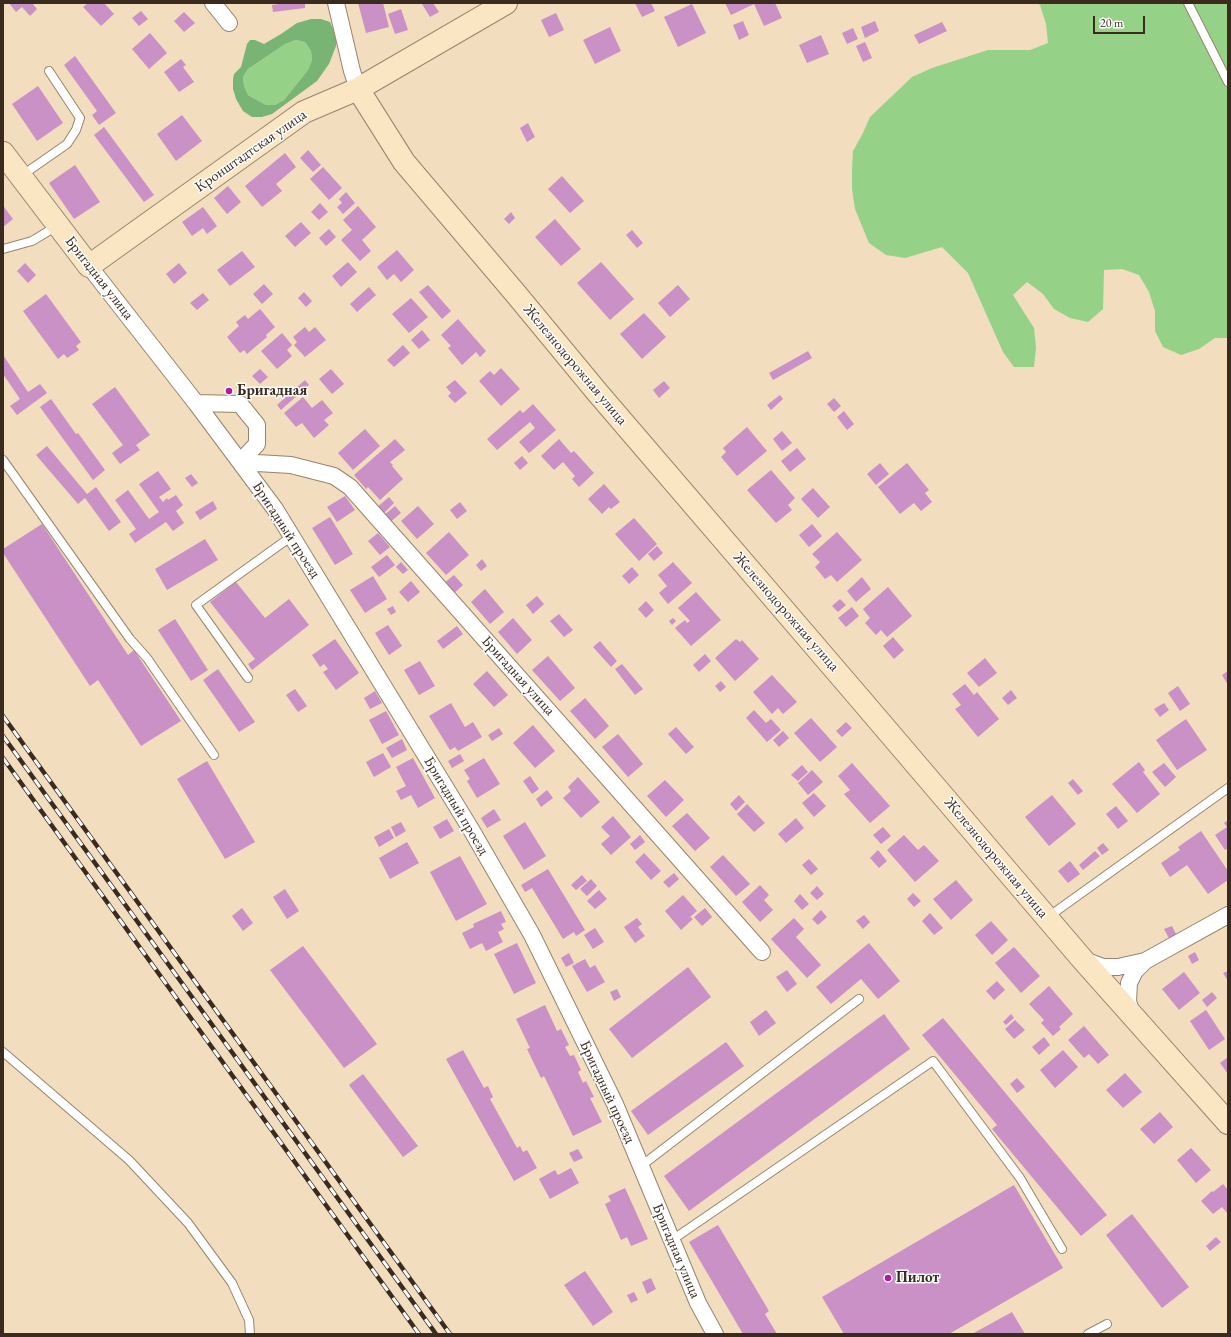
<!DOCTYPE html>
<html>
<head>
<meta charset="utf-8">
<style>
  body { margin:0 }
  #map { position:relative; width:1231px; height:1337px; overflow:hidden; background:#f2ddbe; font-family:"EB Garamond",serif }
  canvas { display:block }
  .frame { position:absolute; inset:0; border:4px solid #3b2a1e; pointer-events:none }
  .scale { position:absolute; left:1093px; top:16px; width:52px; height:18px; box-sizing:border-box; border:2px solid #3b2a1e; border-top:0; padding-left:5px; font-size:12px; line-height:14px; white-space:nowrap; color:#3b2a1e; -webkit-text-stroke:3px #fff; paint-order:stroke }
</style>
</head>
<body>
<div id="map">
<canvas width="1231" height="1337"></canvas>
<div class="frame"></div>
<div class="scale">20 m</div>
</div>
<script>
const ctx = document.querySelector('canvas').getContext('2d');
ctx.lineJoin = 'round';
function fillPath(path, color) { ctx.fillStyle = color; ctx.fill(path, 'evenodd'); }
const shape = rows => new Path2D(rows.map(r => 'M' + r).join(''));
function strokePath(path, color, width, dash) { ctx.strokeStyle = color; ctx.lineWidth = width; ctx.lineCap = dash ? 'butt' : 'round'; ctx.setLineDash(dash || []); ctx.stroke(path); }
function write(font, color, halo, rows, align = 'center') {
  ctx.font = font + ' "EB Garamond",serif'; ctx.lineWidth = 3; ctx.setLineDash([]); ctx.textBaseline = 'middle'; ctx.strokeStyle = halo; ctx.fillStyle = color; for (const [text, x, y, turn = 0] of rows) {
    ctx.save(); ctx.translate(x, y); ctx.rotate((+turn || 0) * Math.PI / 180); ctx.textAlign = isNaN(turn) ? turn : align; if (halo) ctx.strokeText(text, 0, 0); ctx.fillText(text, 0, 0); ctx.restore();
  }
}
fillPath(shape([
  [1037,3,1228,3,1228,338,1215,338,1199,349,1181,355,1163,347,1155,331,1155,311,1149,292,1139,275,1122,269,1104,270,1103,309,1088,322,1070,318,1054,309,1043,294,1027,282,1013,295,1034,328,1036,348,1034,367,1014,367,1003,352,968,273,942,247,905,258,886,255,869,243,855,209,852,189,852,169,853,151,863,133,870,117,912,77,932,68,988,50,1030,50,1048,43,1046,24,1040,5],
  [296,40,305,42,311,51,312,60,308,70,284,100,275,105,266,105,248,95,244,86,243,77,248,69,285,44]
]), '#95d287');
fillPath(shape([
  [311,19,321,19,330,22,336,36,336,46,329,64,317,81,272,114,262,117,252,117,243,111,236,99,233,89,233,79,234,74,241,67,247,44,250,40,255,40,264,44,281,34,297,23],
  [296,40,305,42,311,51,312,60,308,70,284,100,275,105,266,105,248,95,244,86,243,77,248,69,285,44]
]), '#78b474');
fillPath(shape([
  [9,3,32,3,37,9,30,16,22,7,16,12],
  [88,3,104,3,114,14,101,26,83,7],
  [286,3,305,3,305,8,273,12,272,5],
  [358,3,383,3,389,27,366,33],
  [433,3,439,12,430,17,422,4],
  [635,3,651,3,655,11,642,17],
  [725,3,775,3,782,18,764,26,754,4,731,15],
  [692,4,706,33,678,47,664,17],
  [401,9,408,30,395,34,388,14],
  [141,11,148,19,139,26,132,18],
  [184,12,195,23,184,32,174,21],
  [556,13,564,30,549,37,541,20],
  [743,21,749,35,739,40,733,25],
  [875,21,879,31,865,38,861,27],
  [942,22,947,31,919,44,914,35],
  [610,27,621,51,595,64,583,40],
  [853,28,858,39,847,44,842,33],
  [150,33,167,53,149,69,132,49],
  [821,35,829,54,807,63,799,45],
  [865,42,872,58,863,62,856,46],
  [75,56,116,113,99,125,92,115,97,111,64,65],
  [181,59,186,65,183,67,194,82,179,92,164,72],
  [38,86,63,123,37,141,12,104],
  [182,115,202,141,176,161,157,134],
  [528,123,535,137,527,142,520,128],
  [104,127,154,195,144,202,94,135],
  [308,150,321,165,313,172,300,158],
  [285,153,296,167,276,184,282,191,262,207,245,186],
  [75,165,100,202,74,219,49,183],
  [323,167,342,188,329,200,310,179],
  [562,176,584,201,570,213,548,189],
  [228,186,241,202,227,214,214,198],
  [346,192,355,203,343,214,337,207,342,203,339,199],
  [320,203,328,212,319,220,311,212],
  [358,206,376,227,362,240,371,251,360,261,341,240,352,230,343,220],
  [4,207,13,219,3,227,3,208],
  [203,207,217,226,207,234,203,228,192,236,182,222],
  [511,212,515,218,509,224,504,219],
  [555,219,581,249,561,266,535,237],
  [301,222,311,233,295,247,285,236],
  [329,229,336,237,326,246,319,238],
  [632,230,643,243,637,248,626,235],
  [397,250,414,270,401,282,394,274,387,280,377,267],
  [242,251,255,267,230,286,217,270],
  [348,262,357,272,341,287,332,276],
  [601,262,634,299,610,320,577,283],
  [25,263,36,275,28,283,17,271],
  [179,263,187,273,174,284,166,274],
  [264,284,273,294,262,304,253,294],
  [428,285,451,311,442,319,419,292],
  [678,285,690,299,670,317,658,303],
  [369,287,376,295,357,312,350,304],
  [304,292,312,301,306,307,298,298],
  [203,293,209,300,197,310,190,303],
  [46,294,81,342,76,346,79,350,67,358,64,354,58,359,23,311],
  [411,298,428,317,409,333,392,314],
  [260,309,275,327,266,335,267,337,247,354,244,350,240,353,227,337,239,326,236,322,245,315,248,319],
  [644,313,666,337,642,359,620,334],
  [458,319,486,351,480,357,476,352,462,365,448,348,451,346,441,335],
  [305,327,309,332,315,327,326,340,305,357,294,345,297,342,293,337],
  [422,330,430,340,419,349,411,340],
  [282,333,292,345,287,350,292,356,277,369,261,351],
  [403,345,410,353,394,367,387,360],
  [808,351,812,358,773,380,769,373],
  [3,355,28,392,40,384,47,393,17,415,10,406,20,399,3,374],
  [501,368,520,389,501,406,479,381,490,371,494,375],
  [260,369,268,377,260,384,252,376],
  [331,369,344,384,332,394,319,379],
  [305,380,309,385,281,410,277,405],
  [455,380,467,393,455,403,448,396,451,393,446,387],
  [664,381,670,388,659,398,653,390],
  [115,387,150,435,136,445,140,450,120,464,112,453,123,445,92,404],
  [780,395,783,399,771,410,767,405],
  [303,397,312,408,322,400,333,413,324,420,329,425,314,438,302,423,296,427,284,413],
  [834,398,841,406,834,412,827,404],
  [51,399,76,434,78,433,105,470,93,480,40,407],
  [533,404,556,430,529,453,519,442,535,428,530,422,497,450,487,439,520,410,523,413],
  [844,411,854,424,847,430,837,417],
  [747,427,767,451,737,476,721,457,726,452,723,448],
  [365,429,380,446,353,470,338,453],
  [782,431,792,443,782,451,773,439],
  [395,439,405,450,390,462,393,465,392,466,403,479,380,500,368,487,366,489,354,475],
  [559,439,571,453,574,451,594,473,579,487,572,479,575,476,563,462,554,470,541,456],
  [47,446,87,494,96,487,121,522,109,531,85,498,78,504,36,455],
  [797,448,806,459,790,472,781,461],
  [522,456,528,463,520,470,514,463],
  [880,463,889,474,876,485,867,474],
  [907,463,929,490,925,493,932,502,921,511,914,503,900,514,878,487],
  [771,470,795,498,788,505,792,510,776,523,747,490],
  [158,471,171,489,159,497,163,502,167,498,168,500,176,495,183,505,176,511,184,523,173,531,166,522,135,543,129,534,136,529,115,500,128,490,149,519,159,512,139,484],
  [191,474,198,483,192,487,185,478],
  [604,484,620,502,611,509,609,507,602,514,588,499],
  [813,488,830,507,818,518,801,499],
  [345,496,355,510,337,522,327,507],
  [389,497,394,503,382,515,376,508],
  [213,501,217,509,200,520,195,512],
  [460,502,467,511,457,519,450,510],
  [395,506,401,513,389,523,383,516],
  [418,506,434,524,417,539,401,521],
  [330,517,353,554,335,565,312,528],
  [634,518,657,544,639,561,615,534],
  [42,524,128,655,134,650,181,721,141,746,98,680,90,686,3,553,3,549],
  [812,524,822,536,809,547,799,535],
  [449,532,469,555,446,575,426,553],
  [837,532,862,560,837,582,831,575,825,579,815,567,820,562,812,554],
  [378,533,390,547,380,555,368,541],
  [205,539,218,560,167,590,155,569],
  [657,546,663,553,654,561,648,554],
  [387,555,395,565,379,577,371,567],
  [482,559,487,566,481,571,476,565],
  [401,562,408,570,403,574,396,567],
  [673,562,692,583,668,604,659,593,667,586,658,575],
  [632,567,639,575,629,584,622,576],
  [454,575,463,585,452,595,443,584],
  [373,576,387,599,365,613,350,590],
  [862,577,871,589,856,602,847,591],
  [411,581,420,592,408,602,399,592],
  [236,582,265,618,289,599,309,625,252,670,248,664,255,659,210,602],
  [888,587,912,616,887,637,881,630,876,635,865,623,870,618,863,609],
  [485,589,504,612,490,624,471,602],
  [696,592,721,620,691,646,675,628,685,620,687,623,690,621,678,608],
  [537,596,544,604,533,614,526,605],
  [840,599,846,605,838,612,832,606],
  [646,601,654,610,646,618,638,609],
  [393,606,396,612,391,615,387,609],
  [852,607,859,616,846,627,838,618],
  [559,614,573,630,564,637,550,621],
  [513,618,532,640,517,654,498,632],
  [673,618,676,621,672,625,669,621],
  [175,619,208,670,191,681,158,630],
  [388,625,402,646,389,655,375,633],
  [457,626,463,634,443,649,437,641],
  [893,637,904,650,894,659,883,646],
  [335,639,359,673,336,690,323,672,328,669,324,664,320,667,312,655],
  [736,639,740,642,742,640,759,659,735,681,715,658],
  [600,641,617,661,611,667,593,647],
  [705,654,711,661,699,672,693,665],
  [548,656,575,688,560,701,532,670],
  [985,658,997,673,979,687,967,673],
  [420,661,435,686,419,695,404,670],
  [622,664,643,689,635,695,615,669],
  [218,669,255,722,239,732,203,680],
  [487,671,508,695,494,707,473,684],
  [1228,671,1228,685,1222,675],
  [772,675,797,702,783,714,778,708,772,714,753,692],
  [721,681,726,687,720,692,715,686],
  [965,684,974,695,977,692,999,719,978,737,955,709,961,705,952,694],
  [1178,686,1190,704,1180,711,1168,693],
  [295,689,307,706,298,712,286,695],
  [1011,690,1017,698,1008,705,1002,698],
  [375,691,382,703,370,709,364,698],
  [585,698,609,726,595,739,570,711],
  [451,703,465,727,473,722,482,737,458,751,455,747,450,750,429,716],
  [1164,703,1169,710,1160,717,1154,709],
  [754,710,766,723,771,719,781,730,767,742,746,718],
  [386,711,399,735,382,744,369,720],
  [811,718,837,747,820,762,794,733],
  [1186,719,1207,750,1177,770,1156,740],
  [846,722,852,728,842,737,836,731],
  [533,725,555,751,535,768,513,743],
  [676,727,694,747,686,754,668,734],
  [499,728,503,734,492,741,488,735],
  [783,731,789,738,779,747,773,740],
  [618,734,643,764,628,777,602,747],
  [402,739,407,750,392,758,386,748],
  [383,753,391,767,374,777,366,762],
  [460,754,464,761,452,768,448,761],
  [413,758,435,798,418,808,411,795,401,800,396,791,406,786,396,767],
  [484,758,500,784,477,798,467,781,470,779,464,770],
  [207,761,255,842,225,859,177,779],
  [1139,762,1145,770,1143,772,1160,794,1137,813,1112,784],
  [852,763,890,806,870,823,844,794,850,790,838,776],
  [1164,763,1176,777,1165,787,1152,772],
  [802,765,808,772,798,781,791,775],
  [812,770,823,782,808,795,798,783],
  [530,776,539,789,532,794,523,781],
  [578,777,600,802,581,818,563,798,571,791,568,787],
  [1073,779,1083,791,1078,795,1068,783],
  [665,780,684,800,666,817,647,796],
  [547,790,553,798,541,807,536,799],
  [814,793,826,806,814,817,802,803],
  [739,795,745,802,736,811,730,804],
  [1052,795,1076,824,1049,846,1025,817],
  [747,804,765,823,754,832,737,814],
  [1116,806,1128,821,1118,829,1106,814],
  [494,809,501,820,487,828,481,818],
  [687,813,710,838,695,851,672,826],
  [613,816,631,837,611,855,601,844,610,836,601,827],
  [796,818,804,828,786,843,778,834],
  [447,819,454,831,440,839,433,827],
  [1228,820,1228,848,1225,850,1215,835,1227,827,1224,823],
  [401,822,406,831,396,837,391,827],
  [525,822,546,856,524,870,503,836],
  [883,827,891,836,881,844,873,835],
  [389,829,394,838,379,847,374,837],
  [1201,831,1228,871,1228,880,1208,894,1187,865,1170,877,1161,863,1180,850,1178,847],
  [640,835,645,842,635,850,630,844],
  [904,835,918,850,924,845,939,861,915,882,887,850],
  [407,842,419,863,390,879,379,858],
  [1103,843,1109,850,1102,855,1097,848],
  [878,850,887,861,879,868,870,858],
  [1095,851,1100,856,1083,870,1079,865],
  [644,853,661,871,651,880,635,862],
  [723,855,750,884,736,896,710,867],
  [460,856,487,904,456,921,430,872],
  [809,859,818,869,811,875,802,865],
  [1070,861,1080,874,1068,883,1058,871],
  [548,869,585,930,576,936,574,932,563,939,532,888,525,892,521,885],
  [674,873,679,879,669,888,663,882],
  [582,875,587,881,576,890,571,885],
  [591,879,597,886,587,896,580,889],
  [956,880,973,900,951,920,933,899],
  [760,885,769,895,764,900,773,910,760,922,742,902],
  [817,886,824,894,817,900,810,893],
  [285,889,299,911,287,919,273,897],
  [599,890,607,899,595,909,587,901],
  [913,893,921,901,914,907,907,899],
  [800,894,809,904,802,910,794,901],
  [683,895,697,911,690,917,693,919,681,930,665,911],
  [242,908,253,923,243,931,232,916],
  [705,908,712,917,702,926,694,917],
  [821,910,827,917,818,925,812,919],
  [501,911,506,922,501,924,504,929,498,932,503,942,486,951,482,943,470,949,462,933,474,927,473,924],
  [930,913,943,928,934,935,922,921],
  [864,915,870,922,863,929,856,921],
  [637,918,642,924,638,927,645,936,635,943,624,927],
  [794,918,804,929,796,937,821,965,807,978,771,939],
  [991,921,1008,940,992,955,975,935],
  [1172,926,1177,936,1170,940,1164,929],
  [595,928,604,942,593,949,584,935],
  [517,943,536,983,514,994,494,954],
  [869,943,900,981,878,999,861,979,831,1004,816,987],
  [303,946,377,1044,344,1068,270,970],
  [1014,947,1040,976,1021,993,995,963],
  [1195,952,1199,960,1192,964,1188,956],
  [569,953,574,963,566,967,561,958],
  [585,959,590,968,595,965,605,982,587,992,572,966],
  [688,967,711,997,632,1058,609,1029],
  [787,970,797,984,787,992,776,977],
  [1228,971,1228,981,1223,973],
  [1184,972,1200,993,1179,1010,1162,989],
  [997,981,1005,990,994,1000,986,991],
  [1049,986,1073,1014,1059,1027,1061,1029,1053,1036,1041,1023,1044,1020,1029,1004],
  [617,989,621,997,614,1001,610,992],
  [1212,992,1217,998,1207,1007,1202,1000],
  [545,1005,557,1031,561,1029,569,1045,565,1047,570,1056,574,1055,581,1070,578,1072,583,1083,586,1081,594,1097,590,1098,602,1122,573,1136,544,1076,541,1078,527,1049,530,1048,516,1019],
  [766,1010,776,1023,759,1036,750,1022],
  [1206,1010,1225,1039,1209,1050,1190,1021],
  [884,1014,910,1049,689,1211,664,1176],
  [1011,1014,1014,1018,1006,1025,1003,1022],
  [943,1018,1107,1215,1081,1236,992,1129,997,1125,922,1035],
  [1015,1020,1025,1030,1014,1039,1005,1029],
  [1084,1026,1109,1055,1098,1064,1089,1054,1084,1058,1068,1040],
  [1044,1037,1050,1045,1039,1055,1032,1047],
  [726,1042,744,1066,648,1135,631,1111],
  [463,1050,484,1088,488,1086,493,1097,490,1099,517,1148,520,1146,523,1152,527,1150,537,1168,514,1181,446,1059],
  [1063,1050,1078,1067,1055,1088,1040,1070],
  [1228,1057,1228,1074,1220,1063],
  [1125,1073,1142,1092,1123,1108,1106,1090],
  [363,1074,418,1146,403,1157,349,1085],
  [1017,1078,1025,1087,1017,1093,1010,1084],
  [1160,1112,1173,1127,1154,1144,1140,1129],
  [1191,1148,1211,1170,1196,1183,1177,1160],
  [578,1149,583,1158,574,1162,569,1153],
  [571,1168,579,1183,550,1199,539,1179,555,1170,558,1175],
  [1223,1184,1228,1190,1228,1214,1222,1207,1213,1214,1201,1201,1212,1191,1213,1192],
  [1014,1185,1063,1268,949,1334,844,1334,822,1297],
  [625,1188,648,1239,631,1246,627,1237,621,1240,605,1204,611,1201,608,1196],
  [1132,1214,1189,1287,1162,1308,1106,1235],
  [718,1225,769,1311,765,1314,777,1334,743,1334,689,1242],
  [1216,1237,1221,1242,1210,1251,1206,1246],
  [585,1271,613,1312,593,1326,564,1285],
  [651,1278,656,1289,647,1294,642,1282],
  [634,1292,638,1300,631,1303,627,1295],
  [1012,1312,1025,1334,972,1334]
]), '#c991c5');
const lane = shape([
  [1188,3,1228,82],
  [21,176,67,144,76,130,80,118,49,71],
  [3,249,32,241,57,226],
  [3,460,130,639,147,658,214,755],
  [248,678,196,605,292,536],
  [1048,917,1228,788],
  [3,1052,129,1160,188,1223,232,1283,249,1320,250,1334],
  [641,1166,859,999],
  [672,1240,933,1061,1020,1178,1062,1249],
  [1088,1334,1107,1324]
]);
const street = shape([
  [213,3,229,23],
  [336,3,352,71,358,89],
  [89,266,196,403,275,509,472,831,532,935,615,1104,698,1303,715,1334],
  [196,403,240,404,257,425,257,444,240,462],
  [240,462,291,465,334,476,350,487,762,952],
  [1084,960,1103,967,1118,967,1145,961,1228,915],
  [1132,1015,1128,1001,1129,983,1135,971,1145,961]
]);
const secondary = shape([
  [358,89,404,162,516,294,597,392,862,701,1083,960,1228,1123],
  [3,153,89,266,304,112,358,89,506,3]
]);
strokePath(lane, '#96846e', 10);
strokePath(street, '#96846e', 18);
strokePath(secondary, '#96846e', 24);
strokePath(lane, '#fff', 8);
strokePath(street, '#fff', 16);
strokePath(secondary, '#fbe6c4', 22);
const rail = shape([
  [3,716,450,1334],
  [3,736,436,1334],
  [3,758,419,1334]
]);
strokePath(rail, '#3b2a1e', 4.5);
strokePath(rail, '#fff', 3, [9]);
for (const [x, y, r, color] of [
  [229,391,4,"#b5179e"],
  [888,1278,4,"#b5179e"]
]) { const dot = new Path2D(); dot.arc(x, y, r, 0, 2 * Math.PI); ctx.fillStyle = color; ctx.fill(dot); strokePath(dot, '#fff', 1.5); }
write('15px', '#3b2a1e', '#fff', [
  ["Кронштадтская улица",251,151,-35],
  ["Бригадная улица",99,278,52],
  ["Железнодорожная улица",575,365,50],
  ["Бригадный проезд",286,530,57],
  ["Железнодорожная улица",786,612,49],
  ["Бригадная улица",518,676,48],
  ["Бригадный проезд",456,806,59],
  ["Железнодорожная улица",996,858,50],
  ["Бригадный проезд",607,1092,65],
  ["Бригадная улица",676,1251,67]
]);
write('bold 15px', '#3b2a1e', '#fff', [
  ["Бригадная",237,391],
  ["Пилот",896,1278]
], 'left');
</script>
</body>
</html>
